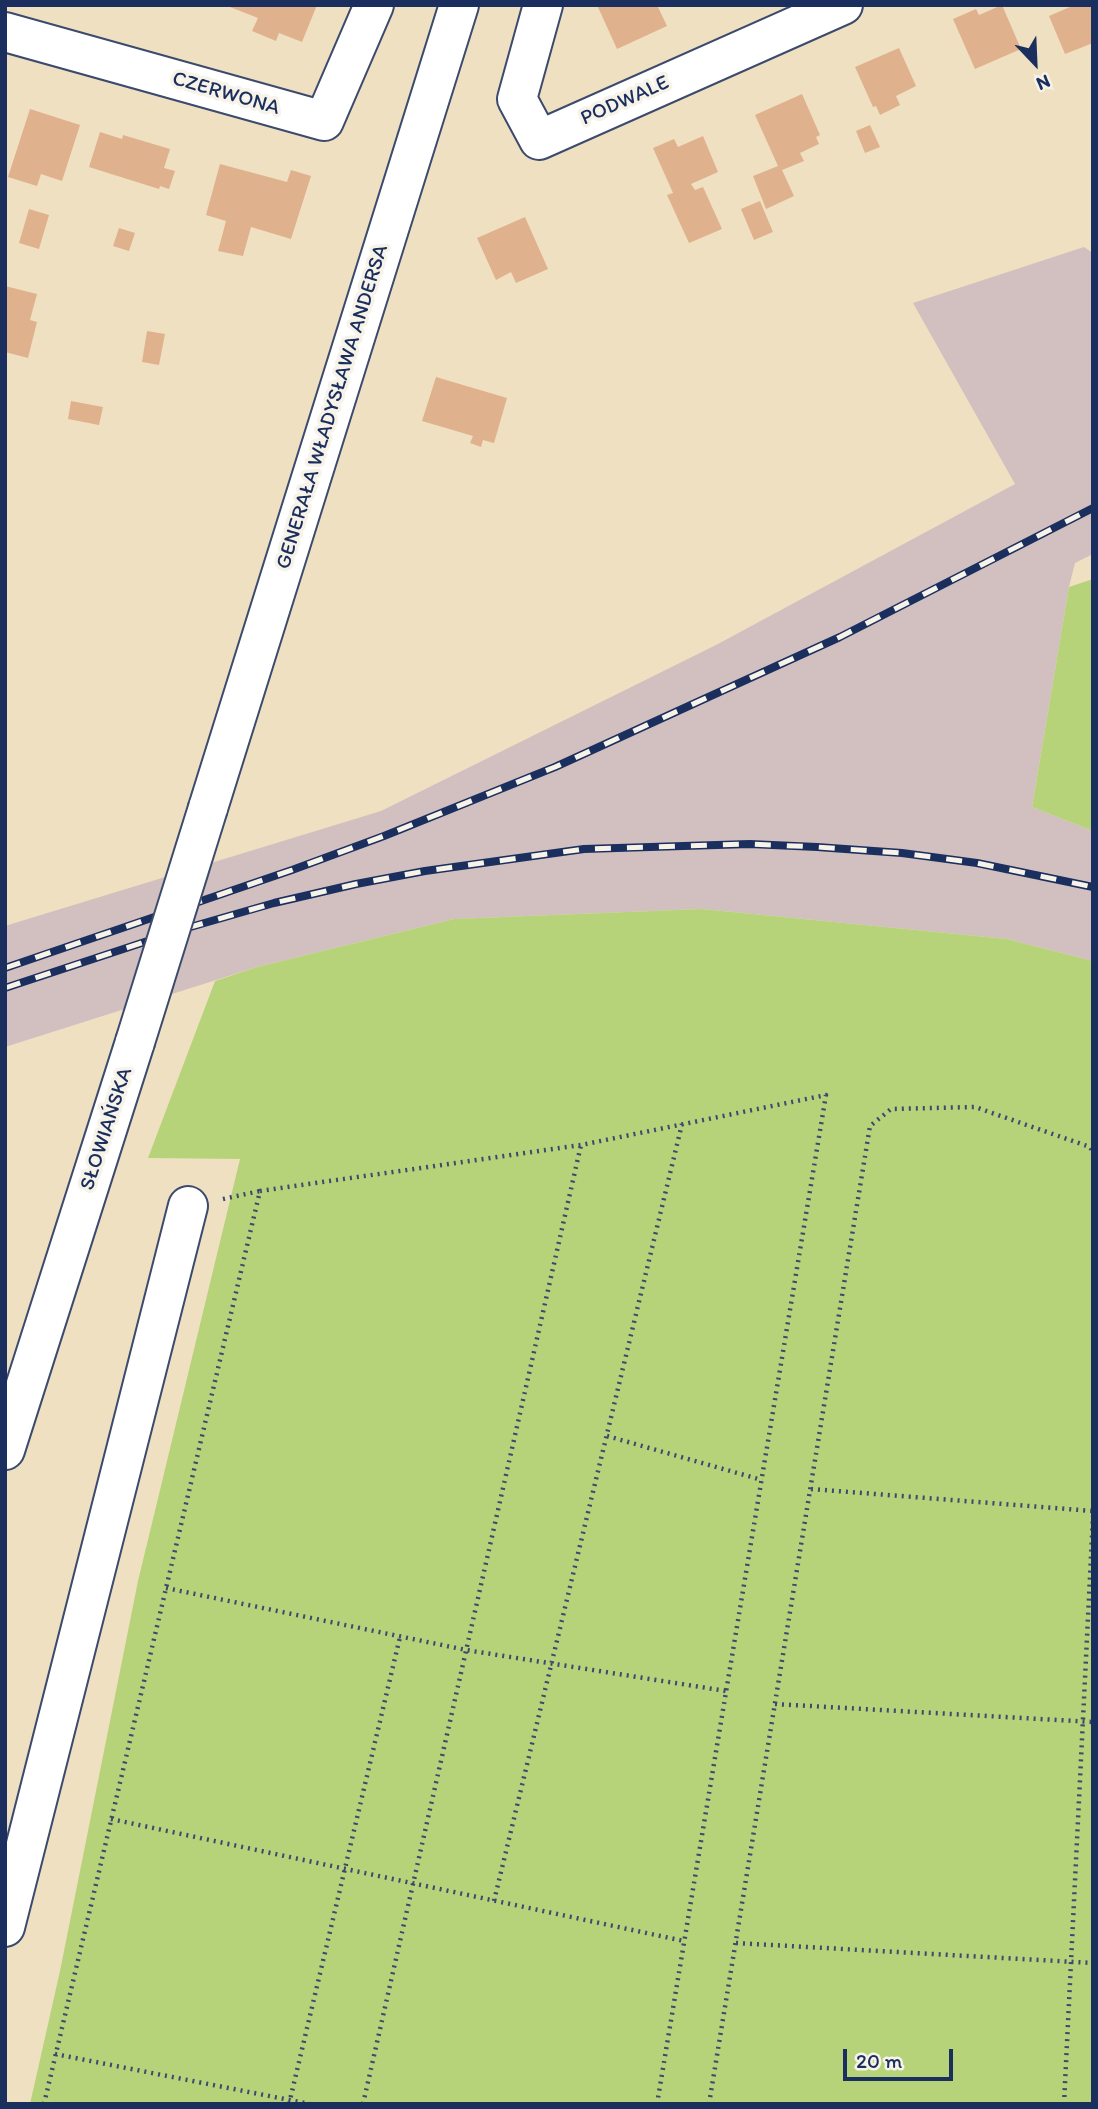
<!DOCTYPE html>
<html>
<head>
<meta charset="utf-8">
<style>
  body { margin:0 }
  #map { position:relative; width:1098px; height:2109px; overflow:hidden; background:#efe0c2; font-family:Itim,sans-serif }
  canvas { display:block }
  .frame { position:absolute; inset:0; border:7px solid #1b2f5e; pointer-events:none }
  .north { position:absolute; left:1000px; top:28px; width:70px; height:70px; -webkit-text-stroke:5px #f7f3e8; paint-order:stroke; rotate:157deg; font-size:19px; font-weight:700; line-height:28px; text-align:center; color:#1b2f5e }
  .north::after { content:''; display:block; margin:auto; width:24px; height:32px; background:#1b2f5e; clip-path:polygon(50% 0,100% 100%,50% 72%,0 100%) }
  .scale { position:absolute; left:843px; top:2049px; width:110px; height:32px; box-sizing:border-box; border:4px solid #1b2f5e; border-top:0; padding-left:9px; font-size:21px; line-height:24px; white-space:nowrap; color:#1b2f5e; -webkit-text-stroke:5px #f7f3e8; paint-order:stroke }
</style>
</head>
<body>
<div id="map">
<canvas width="1098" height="2109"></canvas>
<div class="frame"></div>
<div class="north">N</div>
<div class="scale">20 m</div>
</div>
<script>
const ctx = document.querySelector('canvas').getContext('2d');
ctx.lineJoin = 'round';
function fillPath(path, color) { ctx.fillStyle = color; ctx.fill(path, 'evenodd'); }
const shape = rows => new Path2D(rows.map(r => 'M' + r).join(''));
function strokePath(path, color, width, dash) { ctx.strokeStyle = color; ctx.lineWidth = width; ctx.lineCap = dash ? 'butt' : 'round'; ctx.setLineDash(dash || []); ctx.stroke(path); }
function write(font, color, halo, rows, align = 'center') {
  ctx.font = font + ' Itim,sans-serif'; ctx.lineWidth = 7; ctx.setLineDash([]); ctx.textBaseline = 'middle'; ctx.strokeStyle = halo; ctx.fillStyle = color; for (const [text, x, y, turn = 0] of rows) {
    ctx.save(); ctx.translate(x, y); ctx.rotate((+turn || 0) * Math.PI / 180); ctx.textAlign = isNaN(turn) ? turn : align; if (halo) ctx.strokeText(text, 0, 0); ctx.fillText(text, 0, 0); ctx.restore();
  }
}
fillPath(shape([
  [1084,247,1093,253,1093,554,1075,563,1069,587,1032,807,1093,831,1093,961,1007,939,702,909,454,919,257,967,5,1047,5,926,381,811,716,645,1015,484,913,303]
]), '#d2bfbf');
fillPath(shape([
  [1093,579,1093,831,1032,807,1069,587],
  [702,909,1007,939,1093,961,1093,2104,30,2104,60,1971,138,1581,240,1159,148,1158,215,981,257,967,454,919]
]), '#b6d379');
fillPath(shape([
  [225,5,317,5,302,42,279,33,276,41,252,31,258,18],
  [597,5,657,5,667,26,617,49],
  [1002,5,1021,49,975,69,953,19,976,9,979,15],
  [1069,5,1093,5,1093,43,1065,54,1049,16,1070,7],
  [899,48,916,86,896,96,900,105,880,115,876,106,873,107,855,67],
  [802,94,820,135,816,137,819,144,800,153,804,161,782,170,794,196,766,209,753,176,778,166,755,115],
  [30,109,80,125,62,181,41,174,37,186,8,177],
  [870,125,880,147,865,153,856,131],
  [100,132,122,139,123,135,170,149,164,168,175,171,169,189,160,186,159,189,89,167],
  [703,136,718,172,691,184,695,190,703,187,722,229,689,243,667,195,673,193,653,148,674,139,678,147],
  [220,164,287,182,291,170,311,176,291,239,251,227,243,256,218,251,226,221,206,215],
  [760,201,773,232,754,240,741,209],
  [29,209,49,215,39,249,19,243],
  [525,217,548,269,516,283,511,272,496,280,477,238],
  [119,228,135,233,129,251,113,246],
  [5,286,37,294,30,320,37,322,28,358,5,352],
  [147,331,165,334,159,365,142,362],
  [436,377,507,398,494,443,483,440,481,447,470,443,473,436,422,421],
  [71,401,103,407,99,425,68,419]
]), '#e0b18d');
const minor = shape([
  [543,5,517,99,539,140,843,5],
  [5,32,324,121,374,5],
  [208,808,459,5],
  [5,1450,135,1042],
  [5,1927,188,1206]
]);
strokePath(minor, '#3b4a6d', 42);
strokePath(shape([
  [223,1199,260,1191],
  [607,1436,762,1480],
  [811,1489,1093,1511],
  [166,1588,466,1650,726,1691],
  [775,1704,1093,1722],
  [111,1819,684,1941],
  [494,1901,682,1124],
  [736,1943,1093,1963],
  [55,2054,310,2104],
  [44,2104,260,1191,581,1145,826,1095,657,2104],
  [289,2104,400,1637],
  [363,2104,581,1145],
  [709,2104,870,1126,891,1109,975,1107,1090,1147,1093,1152],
  [1064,2104,1093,1516]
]), '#3b4a6d', 4.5, [2, 5]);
strokePath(minor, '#fff', 38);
const rail = shape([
  [5,968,292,870,384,836,555,767,840,637,1093,508],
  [5,988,187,928,274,903,356,884,425,871,584,849,750,844,817,847,902,853,977,863,1093,887]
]);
strokePath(rail, '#1b2f5e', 8);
strokePath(rail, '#f7f3e8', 5, [16]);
const minorBridge = shape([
  [135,1042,208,808]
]);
strokePath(minorBridge, '#3b4a6d', 42, []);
strokePath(minorBridge, '#fff', 38);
write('21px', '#1b2f5e', '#f7f3e8', [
  ["CZERWONA",226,94,16],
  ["PODWALE",625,101,-24],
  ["GENERAŁA WŁADYSŁAWA ANDERSA",333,407,-73],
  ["SŁOWIAŃSKA",107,1129,-72]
]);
</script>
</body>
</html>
